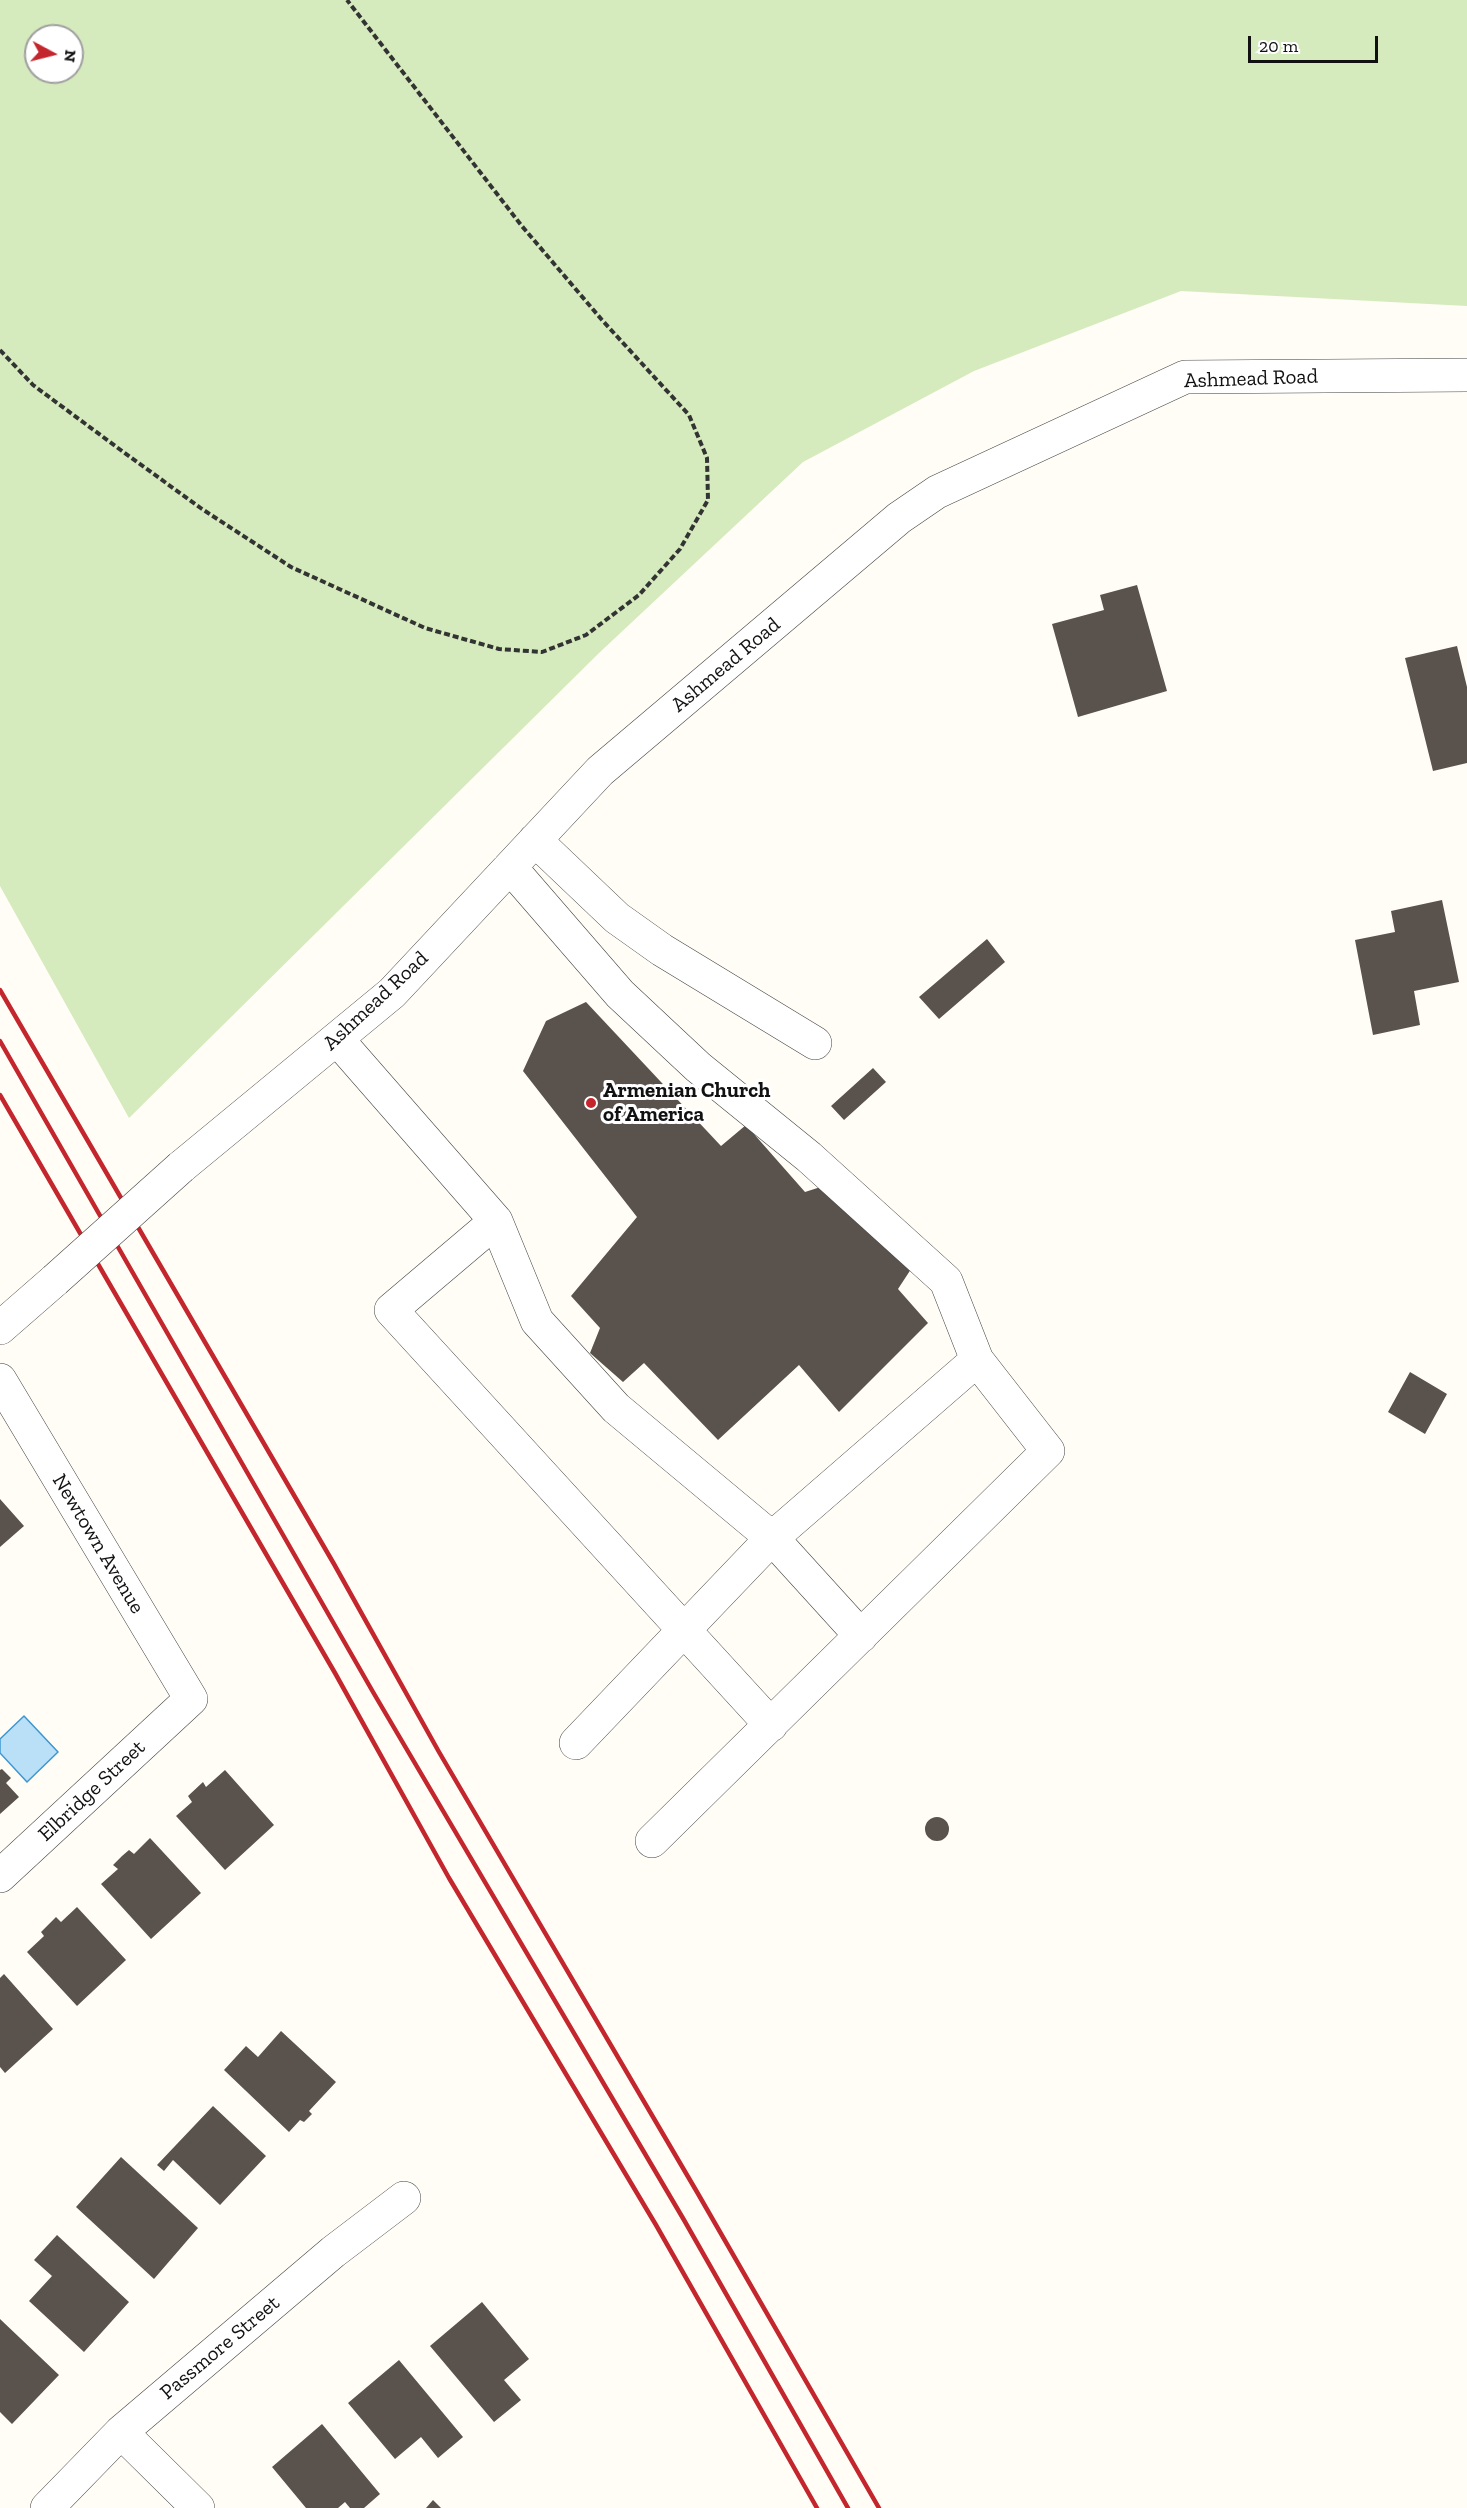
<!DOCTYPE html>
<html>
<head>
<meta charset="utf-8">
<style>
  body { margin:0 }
  #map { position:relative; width:1467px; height:2508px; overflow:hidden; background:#fffdf5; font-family:"Zilla Slab",serif }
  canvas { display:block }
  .north { position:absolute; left:24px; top:24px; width:60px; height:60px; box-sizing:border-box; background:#fff; border:2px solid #a0a0a0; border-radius:50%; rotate:97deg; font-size:16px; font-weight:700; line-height:24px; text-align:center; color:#111 }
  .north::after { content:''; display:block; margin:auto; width:21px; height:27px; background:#c4262e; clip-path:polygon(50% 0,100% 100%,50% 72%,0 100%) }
  .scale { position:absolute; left:1248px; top:36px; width:130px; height:27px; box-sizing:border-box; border:3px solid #111; border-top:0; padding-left:8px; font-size:18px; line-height:21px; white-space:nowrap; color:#111; -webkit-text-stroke:4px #fff; paint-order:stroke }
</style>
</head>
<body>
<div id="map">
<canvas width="1467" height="2508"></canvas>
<div class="north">N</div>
<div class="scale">20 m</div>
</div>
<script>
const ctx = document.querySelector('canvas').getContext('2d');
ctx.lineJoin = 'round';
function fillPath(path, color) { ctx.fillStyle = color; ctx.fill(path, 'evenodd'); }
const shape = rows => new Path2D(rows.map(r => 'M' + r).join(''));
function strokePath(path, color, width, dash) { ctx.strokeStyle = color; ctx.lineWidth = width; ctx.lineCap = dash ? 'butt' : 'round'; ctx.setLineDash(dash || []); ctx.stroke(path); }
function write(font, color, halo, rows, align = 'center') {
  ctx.font = font + ' "Zilla Slab",serif'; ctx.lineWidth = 6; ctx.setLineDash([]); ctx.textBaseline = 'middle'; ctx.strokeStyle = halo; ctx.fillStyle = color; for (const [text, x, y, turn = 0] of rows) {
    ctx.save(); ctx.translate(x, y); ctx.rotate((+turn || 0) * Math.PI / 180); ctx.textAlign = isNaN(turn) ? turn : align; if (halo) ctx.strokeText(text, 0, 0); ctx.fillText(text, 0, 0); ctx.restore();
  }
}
fillPath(shape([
  [0,0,1467,0,1467,306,1181,291,974,371,803,462,599,653,129,1118,0,886],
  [36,36,72,36,72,72,36,72]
]), '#d5ebbd');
const water = shape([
  [24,1716,58,1752,27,1782,0,1753,0,1739,24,1716]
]);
fillPath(water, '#b9e0f7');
strokePath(water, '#3f96cf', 1.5);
fillPath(shape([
  [1137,585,1167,691,1078,717,1052,624,1104,610,1100,595],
  [1457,646,1467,687,1467,763,1433,771,1405,658],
  [1442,900,1459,982,1414,991,1420,1025,1373,1035,1355,940,1395,932,1391,911],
  [987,939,1005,962,939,1019,919,997],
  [586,1002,721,1146,746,1125,805,1192,830,1184,915,1263,898,1289,928,1323,839,1412,799,1365,718,1440,644,1363,623,1382,590,1353,600,1328,571,1296,637,1217,523,1071,546,1021],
  [873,1068,886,1082,844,1120,831,1106],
  [1410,1372,1447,1394,1425,1434,1388,1412],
  [0,1499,24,1526,0,1547],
  [2,1769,11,1778,6,1783,19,1797,0,1814,0,1770],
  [225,1770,274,1825,225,1870,176,1816,192,1802,188,1796,203,1782,206,1787],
  '925 1829a12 12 0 1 1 24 0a12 12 0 1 1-24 0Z',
  [150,1838,201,1893,151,1939,101,1884,118,1869,113,1865,122,1856,129,1850,134,1854],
  [77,1907,126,1960,77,2006,27,1952,44,1936,41,1932,56,1917,61,1922],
  [4,1974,53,2029,5,2073,0,2067,0,1978],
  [281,2031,336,2082,309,2111,312,2114,304,2122,300,2120,289,2132,224,2070,246,2046,258,2057],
  [213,2106,266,2156,220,2205,173,2160,164,2171,157,2165],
  [121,2157,198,2228,154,2279,76,2207],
  [57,2235,129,2302,84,2352,29,2301,52,2276,34,2260],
  [482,2302,529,2359,504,2380,521,2400,494,2422,430,2346],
  [0,2319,59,2375,12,2424,0,2412],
  [399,2360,463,2437,438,2458,421,2437,395,2459,348,2403],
  [322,2424,380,2494,364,2508,350,2508,345,2502,338,2508,306,2508,272,2467],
  [433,2500,441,2508,426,2508]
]), '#5a524d');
const minor = shape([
  [535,840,617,918,662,950,815,1043],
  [510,867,620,994,698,1067,809,1157,946,1281,977,1360],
  [337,1039,496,1221,537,1321,616,1408,772,1538,977,1360,1048,1451,652,1841],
  [181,1167,392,993,600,771,899,518,937,492,1185,377,1467,375],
  [496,1221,391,1310,771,1725],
  [0,1328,55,1280],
  [0,1380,191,1699,0,1876],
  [576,1743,772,1538,861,1636],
  [121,2432,198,2508],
  [47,2508,121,2432,333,2252,404,2198]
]);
strokePath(minor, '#444', 34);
strokePath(shape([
  [0,350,33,385,122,451,202,509,291,567,425,628,499,649,542,652,586,635,639,595,680,549,708,500,707,458,689,415,602,320,521,225,347,0]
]), '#333', 4, [6, 3]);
strokePath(minor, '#fff', 33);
strokePath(shape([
  [0,990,334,1564,439,1752,697,2192,879,2508],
  [0,1041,373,1692,684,2220,848,2508],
  [0,1095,335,1673,449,1878,656,2225,817,2508]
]), '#c4262e', 4.5);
const minorBridge = shape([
  [55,1280,181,1167]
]);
strokePath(minorBridge, '#444', 34, []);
strokePath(minorBridge, '#fff', 33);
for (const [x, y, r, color] of [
  [591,1103,6,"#c4262e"]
]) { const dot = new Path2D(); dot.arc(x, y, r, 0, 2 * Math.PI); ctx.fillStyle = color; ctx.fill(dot); strokePath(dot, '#fff', 2); }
write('21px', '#111', '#fff', [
  ["Ashmead Road",1251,379,-2],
  ["Ashmead Road",726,665,-40],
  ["Ashmead Road",376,1001,-43],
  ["Newtown Avenue",98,1544,59],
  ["Elbridge Street",92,1791,-43],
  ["Passmore Street",220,2348,-40]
]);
write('bold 21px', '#111', '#fff', [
  ["Armenian Church",603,1091],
  ["of America",603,1115]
], 'left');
</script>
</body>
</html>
